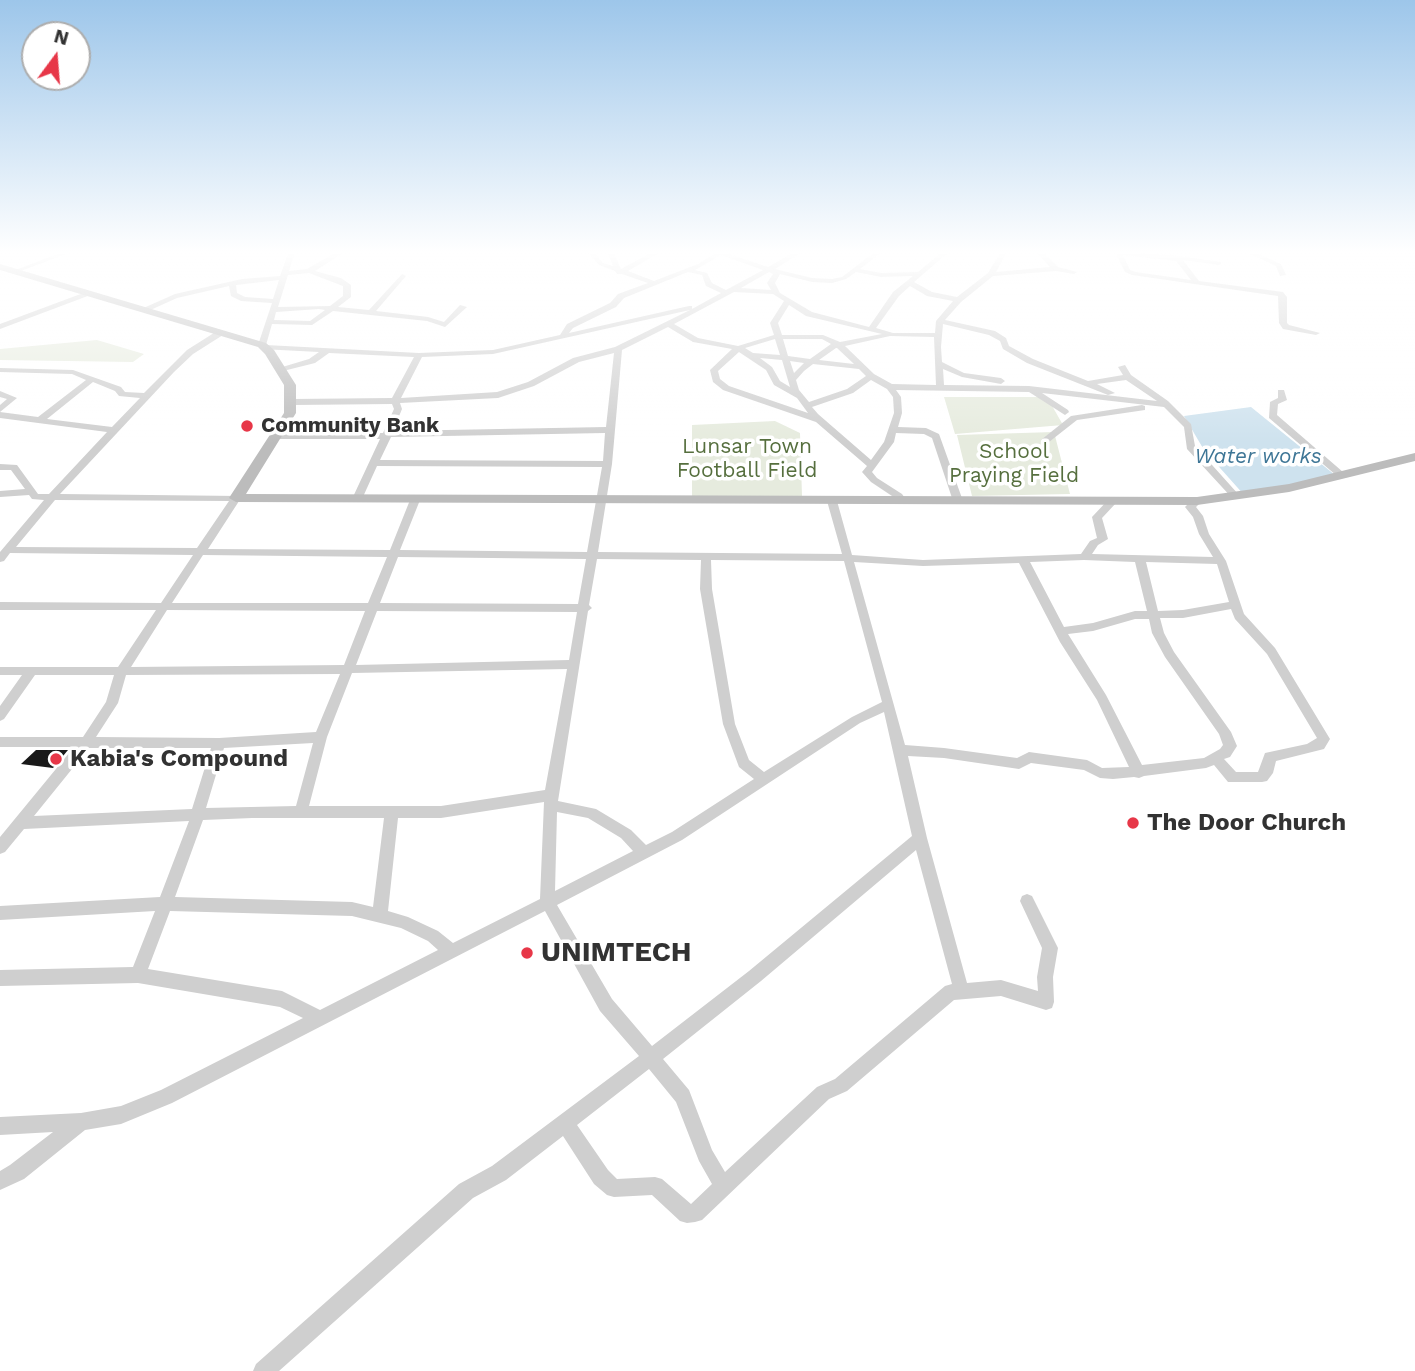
<!DOCTYPE html>
<html>
<head>
<meta charset="utf-8">
<style>
  body { margin:0 }
  #map { position:relative; width:1415px; height:1371px; overflow:hidden; background:#fff; font-family:"Work Sans",sans-serif }
  canvas { display:block }
  .north { position:absolute; left:21px; top:21px; width:70px; height:70px; box-sizing:border-box; background:#fff; border:2px solid #adadad; border-radius:50%; rotate:16deg; font-size:19px; font-weight:700; line-height:28px; text-align:center; color:#323232 }
  .north::after { content:''; display:block; margin:auto; width:24px; height:32px; background:#e73748; clip-path:polygon(50% 0,100% 100%,50% 72%,0 100%) }
</style>
</head>
<body>
<div id="map">
<canvas width="1415" height="1371"></canvas>
<div class="north">N</div>
</div>
<script>
const ctx = document.querySelector('canvas').getContext('2d');
ctx.lineJoin = 'round';
function fillPath(path, color) { ctx.fillStyle = color; ctx.fill(path, 'evenodd'); }
const shape = rows => new Path2D(rows.map(r => 'M' + r).join(''));
function strokePath(path, color, width, dash) { ctx.strokeStyle = color; ctx.lineWidth = width; ctx.lineCap = dash ? 'butt' : 'round'; ctx.setLineDash(dash || []); ctx.stroke(path); }
function write(font, color, halo, rows, align = 'center') {
  ctx.font = font + ' "Work Sans",sans-serif'; ctx.lineWidth = 7; ctx.setLineDash([]); ctx.textBaseline = 'middle'; ctx.strokeStyle = halo; ctx.fillStyle = color; for (const [text, x, y, turn = 0] of rows) {
    ctx.save(); ctx.translate(x, y); ctx.rotate((+turn || 0) * Math.PI / 180); ctx.textAlign = isNaN(turn) ? turn : align; if (halo) ctx.strokeText(text, 0, 0); ctx.fillText(text, 0, 0); ctx.restore();
  }
}
fillPath(shape([
  [97,340,144,354,133,362,0,360,0,349],
  [944,397,1047,397,1063,425,955,434],
  [775,421,800,433,802,496,692,498,692,425],
  [1054,432,1070,494,972,496,957,435]
]), '#e6ebde');
fillPath(shape([
  [1251,407,1335,475,1245,496,1204,450,1184,416]
]), '#cee2ee');
fillPath(shape([
  [36,750,68,750,53,768,21,764]
]), '#191919');
fillPath(shape([
  [65,251,74,251,18,272,13,271,65,251],
  [289,251,295,251,289,271,307,269,338,251,346,251,315,271,341,278,351,285,351,297,338,307,369,310,402,274,406,276,376,311,428,317,444,322,460,305,467,307,445,327,427,321,333,311,312,325,272,324,266,345,419,353,493,350,560,335,567,324,610,303,618,294,648,283,622,274,617,274,615,271,599,265,586,251,593,251,603,263,613,266,607,251,613,251,621,269,654,251,662,251,628,271,654,281,698,264,719,251,727,251,726,253,768,267,796,251,804,251,775,269,812,278,832,279,842,277,876,251,883,251,860,269,881,273,918,272,943,251,950,251,914,282,932,292,957,297,988,273,999,255,996,251,1002,251,1005,255,996,272,1050,267,1035,251,1042,251,1058,267,1077,272,1074,274,1056,271,993,276,961,302,945,320,995,331,1006,338,1009,346,1033,359,1088,381,1123,375,1118,367,1125,365,1131,375,1168,401,1191,424,1195,446,1239,495,1239,499,1233,499,1187,449,1184,427,1164,407,1042,393,1068,410,1069,412,1065,415,1029,392,896,390,901,397,902,413,898,427,926,428,939,434,963,501,958,504,953,501,932,438,924,434,896,433,894,442,872,472,877,478,902,494,907,501,906,503,898,503,895,498,871,482,862,472,867,466,816,422,723,390,713,382,710,370,732,349,693,342,668,327,622,350,612,464,598,552,842,554,827,501,832,498,837,501,852,555,923,560,1081,554,1090,541,1097,538,1092,517,1108,500,1112,499,1117,502,1102,518,1108,539,1098,545,1092,554,1213,557,1199,534,1193,517,1185,507,1193,499,1201,499,1202,501,1196,507,1203,516,1209,534,1226,561,1244,614,1275,648,1330,739,1324,749,1276,761,1273,773,1267,781,1262,782,1228,782,1214,765,1206,768,1144,776,1139,778,1134,777,1113,779,1100,778,1084,770,1031,763,1019,769,944,758,908,756,927,838,967,983,1001,980,1038,991,1037,977,1042,948,1020,901,1022,896,1027,894,1032,896,1058,948,1053,977,1054,1002,1052,1008,1046,1010,1001,996,954,1000,847,1091,829,1099,702,1220,695,1222,687,1223,680,1221,652,1195,614,1197,607,1195,594,1184,563,1136,506,1180,473,1198,279,1371,253,1371,256,1364,459,1184,492,1166,639,1056,600,1011,545,911,172,1103,121,1124,85,1130,24,1179,0,1190,0,1171,10,1165,53,1132,0,1135,0,1117,81,1113,121,1106,161,1090,303,1018,280,1007,138,983,0,986,0,970,133,967,155,911,0,920,0,906,160,897,189,821,24,829,5,852,0,854,0,837,74,747,0,747,0,737,83,737,106,702,114,675,35,675,4,719,0,721,0,706,22,675,0,675,0,667,118,667,156,610,0,610,0,602,161,603,193,555,10,553,4,561,0,562,0,552,44,500,32,499,29,495,0,497,0,491,25,489,11,470,0,470,0,464,17,465,38,494,49,494,107,432,0,418,0,412,38,417,86,380,72,374,0,372,0,368,73,370,121,387,125,392,144,393,187,350,217,331,223,331,223,335,193,354,174,372,60,494,239,496,241,498,208,549,390,550,410,500,415,497,420,500,400,550,587,552,602,467,377,466,362,499,357,502,352,499,380,439,276,439,271,436,276,433,383,433,394,409,392,404,292,405,288,402,292,399,392,398,414,357,329,353,315,363,279,372,279,368,309,359,319,352,261,349,258,345,272,303,241,301,231,296,229,286,177,298,146,312,139,310,175,294,242,279,280,276,289,251],
  [721,255,763,270,726,290,712,283,707,273,695,270,721,255],
  [688,272,702,275,706,286,721,293,692,309,692,306,689,306,569,333,573,328,616,307,624,298,688,272],
  [769,272,773,274,767,283,771,290,741,288,769,272],
  [856,272,881,277,913,276,893,292,869,327,812,312,780,293,775,283,780,274,812,282,832,283,846,279,856,272],
  [309,273,343,286,343,296,330,306,278,307,288,275,309,273],
  [279,280,273,299,245,297,237,293,236,285,279,280],
  [910,286,927,296,953,301,936,321,935,333,893,333,876,328,899,296,910,286],
  [734,292,773,294,784,301,770,323,774,335,738,346,698,338,674,324,734,292],
  [789,305,806,316,882,334,840,342,823,335,782,335,778,323,789,305],
  [319,309,325,310,310,321,274,320,276,312,319,309],
  [690,310,615,347,573,358,528,382,497,392,401,398,422,357,493,354,690,310],
  [943,324,989,335,1000,341,1003,349,1027,363,1108,395,1115,393,1097,384,1126,380,1157,401,1029,386,944,385,943,369,962,377,1001,384,1005,381,1001,378,964,373,942,362,941,347,943,324],
  [890,336,934,337,936,385,892,384,874,374,845,346,890,336],
  [775,339,780,355,753,353,745,348,775,339],
  [783,339,822,339,831,344,810,359,788,356,783,339],
  [836,348,837,348,854,364,819,360,836,348],
  [739,352,766,370,774,385,797,398,808,413,729,386,720,379,718,371,739,352],
  [614,353,606,427,393,431,402,409,400,403,498,398,534,386,579,362,614,353],
  [760,358,782,360,790,387,780,381,772,367,760,358],
  [790,361,804,363,794,373,790,361],
  [813,364,859,369,866,376,847,389,809,402,799,390,796,380,804,371,813,364],
  [871,380,887,389,893,397,894,413,884,442,871,460,818,414,812,407,853,393,871,380],
  [93,382,115,391,119,396,140,398,112,427,47,419,93,382],
  [605,433,603,461,380,460,391,437,605,433],
  [55,500,229,501,197,548,16,547,55,500],
  [203,555,387,557,368,603,172,603,203,555],
  [398,557,586,559,578,604,380,603,398,557],
  [597,559,701,560,700,589,723,724,739,767,754,779,672,832,646,845,631,830,596,809,558,801,588,611,592,608,589,605,597,559],
  [711,560,844,561,882,702,852,717,764,772,749,760,735,724,712,589,711,560],
  [1084,560,1135,562,1147,611,1135,611,1093,623,1064,627,1030,562,1084,560],
  [854,562,923,566,1019,563,1060,642,1097,700,1129,767,1102,768,1087,760,1029,752,1017,758,944,748,905,745,854,562],
  [1146,562,1217,564,1229,602,1183,610,1158,611,1146,562],
  [1231,609,1235,619,1267,654,1317,738,1307,744,1265,753,1258,772,1236,772,1224,759,1230,757,1237,746,1231,732,1174,652,1164,633,1160,618,1183,618,1231,609],
  [167,610,365,611,344,665,131,667,167,610],
  [377,611,577,612,569,660,356,665,377,611],
  [1135,619,1149,619,1152,633,1165,657,1219,734,1223,745,1220,749,1204,758,1142,765,1106,695,1068,634,1093,631,1135,619],
  [567,669,545,790,441,806,309,806,327,737,352,673,567,669],
  [340,674,316,732,219,738,96,737,118,703,126,675,340,674],
  [884,712,912,836,749,971,652,1046,612,999,557,905,682,840,860,723,884,712],
  [313,743,296,806,206,808,224,748,313,743],
  [89,748,211,748,192,809,34,816,89,748],
  [544,802,540,899,453,943,438,931,408,917,388,911,398,818,441,818,544,802],
  [557,812,588,818,621,838,633,851,555,891,557,812],
  [252,818,384,818,373,907,352,902,175,897,203,820,252,818],
  [916,850,952,984,945,986,835,1079,817,1087,725,1172,712,1150,689,1090,663,1059,761,981,916,850],
  [170,911,352,916,401,928,428,941,438,950,320,1010,282,991,148,969,170,911],
  [649,1069,676,1102,699,1161,712,1184,691,1204,662,1179,655,1177,617,1179,608,1170,577,1125,649,1069],
  [1104,251,1173,255,1221,262,1221,264,1219,265,1183,260,1199,281,1283,292,1287,297,1287,323,1289,325,1320,333,1316,335,1283,329,1279,323,1278,296,1132,275,1125,272,1116,254,1104,251],
  [1123,255,1176,261,1191,280,1136,272,1130,270,1123,255],
  [1244,251,1252,251,1281,264,1286,275,1280,276,1276,266,1244,251],
  [86,292,93,294,0,329,0,324,86,292],
  [1278,390,1284,390,1287,400,1278,404,1277,415,1343,472,1343,476,1337,476,1269,418,1270,402,1278,398,1278,390],
  [0,391,17,398,0,412,0,405,7,399,0,397,0,391],
  [1142,405,1145,406,1145,410,1077,420,1049,442,1043,442,1041,440,1071,416,1142,405]
]), '#cfcfcf');
fillPath(shape([
  [0,264,266,343,274,350,296,385,296,413,246,494,1197,497,1289,484,1415,453,1415,461,1289,492,1197,505,236,502,229,498,284,413,284,385,265,354,258,347,0,270,0,264]
]), '#bcbcbc');
const sky = ctx.createLinearGradient(0, 0, 0, 443);
sky.addColorStop(0, '#9dc6ea');
sky.addColorStop(0.57, '#fff');
sky.addColorStop(1, '#ffffff00');
ctx.fillStyle = sky;
ctx.fillRect(0, 0, 1415, 443);
for (const [x, y, r, color] of [
  [247,426,7,"#e73748"],
  [56,759,7,"#e73748"],
  [1133,823,7,"#e73748"],
  [527,953,7,"#e73748"]
]) { const dot = new Path2D(); dot.arc(x, y, r, 0, 2 * Math.PI); ctx.fillStyle = color; ctx.fill(dot); strokePath(dot, '#fff', 2.5); }
write('bold 21px', '#323232', '#fff', [
  ["Community Bank",261,426]
], 'left');
write('21px', '#566f3e', '#fff', [
  ["Lunsar Town",747,447],
  ["Football Field",747,471],
  ["School",1014,452],
  ["Praying Field",1014,476]
]);
write('italic 21px', '#3e7696', '#fff', [
  ["Water works",1258,457]
]);
write('bold 24px', '#323232', '#fff', [
  ["Kabia's Compound",70,759],
  ["The Door Church",1147,823]
], 'left');
write('bold 28px', '#323232', '#fff', [
  ["UNIMTECH",541,953]
], 'left');
</script>
</body>
</html>
